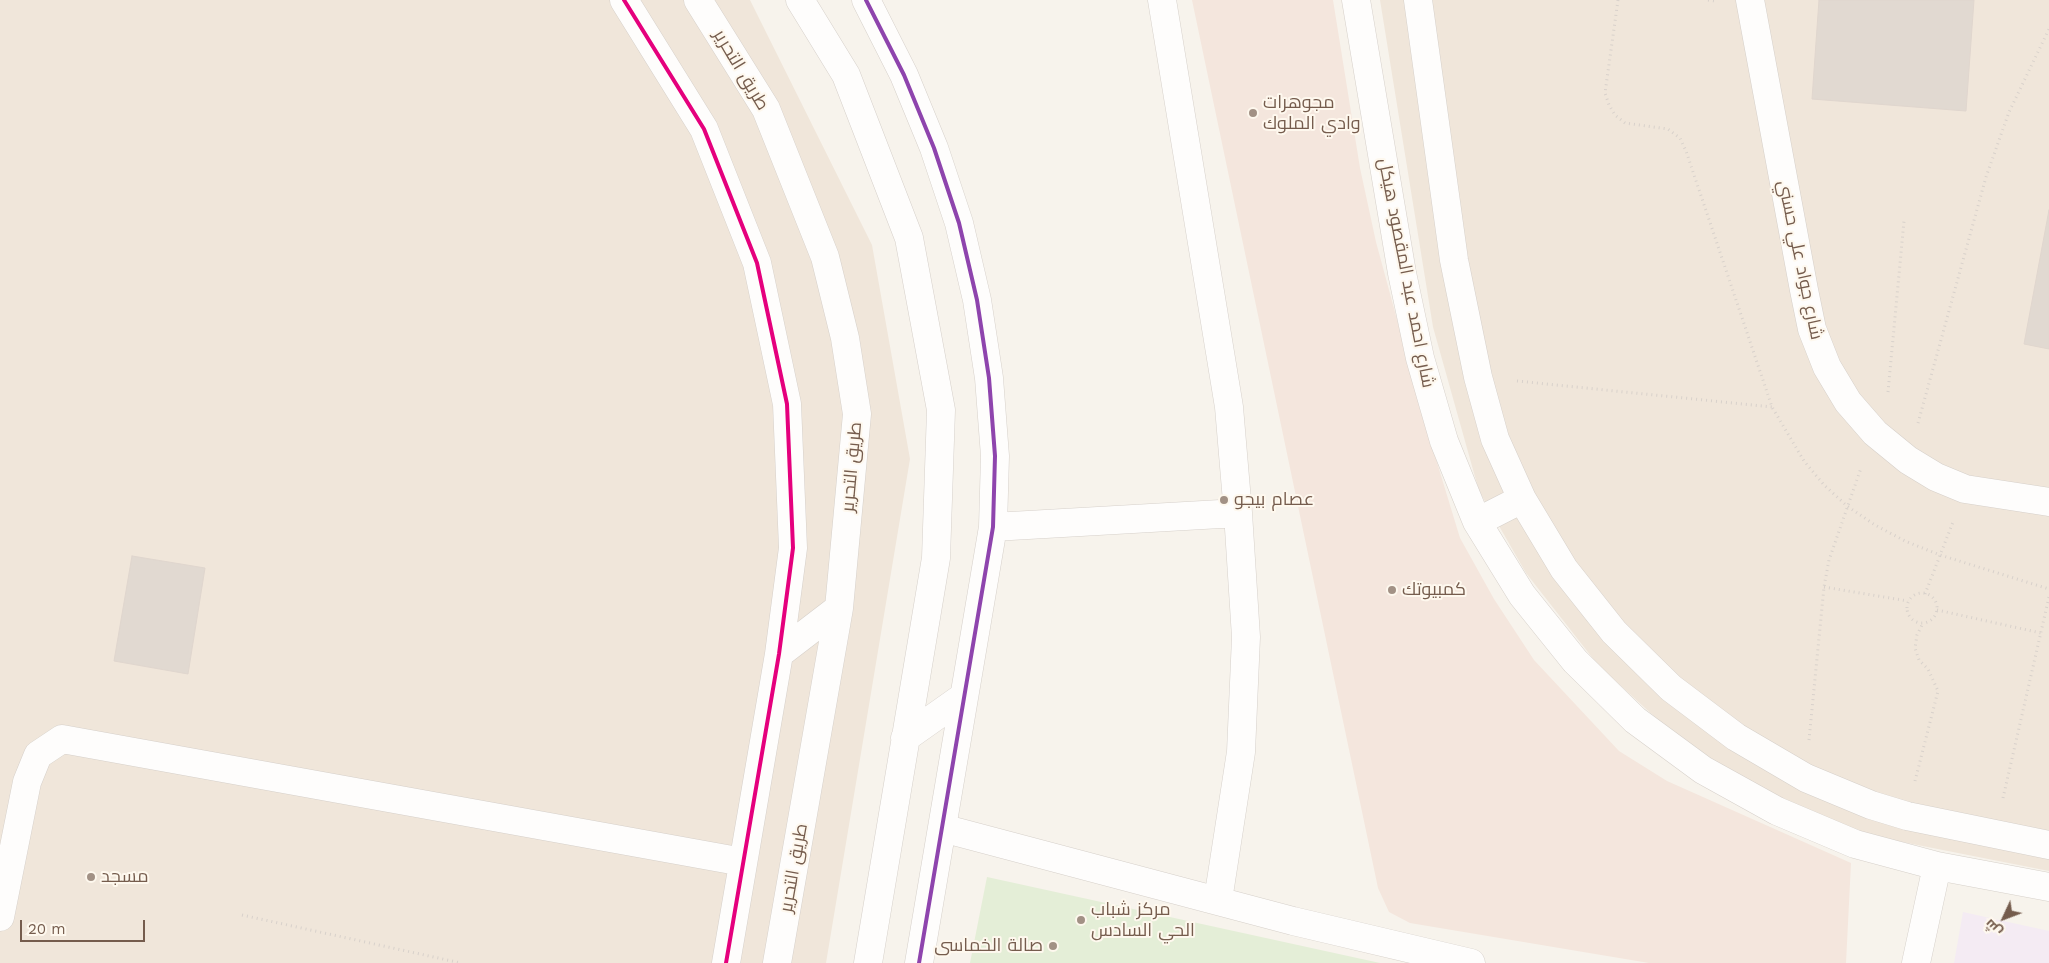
<!DOCTYPE html>
<html>
<head>
<meta charset="utf-8">
<style>
  body { margin:0 }
  #map { position:relative; width:2049px; height:963px; overflow:hidden; background:#f7f3ec; font-family:"Work Sans",Cairo,sans-serif }
  canvas { display:block }
  .north { position:absolute; left:1979px; top:893px; width:50px; height:50px; -webkit-text-stroke:4px #fef8ee; paint-order:stroke; rotate:227deg; font-size:14px; font-weight:700; line-height:20px; text-align:center; color:#755c4d }
  .north::after { content:''; display:block; margin:auto; width:18px; height:22px; background:#755c4d; clip-path:polygon(50% 0,100% 100%,50% 72%,0 100%) }
  .scale { position:absolute; left:20px; top:920px; width:125px; height:22px; box-sizing:border-box; border:2px solid #755c4d; border-top:0; padding-left:6px; font-size:15px; line-height:18px; white-space:nowrap; color:#755c4d; -webkit-text-stroke:4px #fef8ee; paint-order:stroke }
</style>
</head>
<body>
<div id="map">
<canvas width="2049" height="963"></canvas>
<div class="north">ش</div>
<div class="scale">20 m</div>
</div>
<script>
const ctx = document.querySelector('canvas').getContext('2d');
ctx.lineJoin = 'round';
function fillPath(path, color) { ctx.fillStyle = color; ctx.fill(path, 'evenodd'); }
const shape = rows => new Path2D(rows.map(r => 'M' + r).join(''));
function strokePath(path, color, width, dash) { ctx.strokeStyle = color; ctx.lineWidth = width; ctx.lineCap = dash ? 'butt' : 'round'; ctx.setLineDash(dash || []); ctx.stroke(path); }
function write(font, color, halo, rows, align = 'center') {
  ctx.font = font + ' "Work Sans",Cairo,sans-serif'; ctx.lineWidth = 4; ctx.setLineDash([]); ctx.textBaseline = 'middle'; ctx.strokeStyle = halo; ctx.fillStyle = color; for (const [text, x, y, turn = 0] of rows) {
    ctx.save(); ctx.translate(x, y); ctx.rotate((+turn || 0) * Math.PI / 180); ctx.textAlign = isNaN(turn) ? turn : align; if (halo) ctx.strokeText(text, 0, 0); ctx.fillText(text, 0, 0); ctx.restore();
  }
}
fillPath(shape([
  [0,0,750,0,872,245,910,459,826,963,0,963],
  [1380,0,2049,0,2049,871,1877,837,1800,811,1691,750,1598,665,1526,573,1479,491,1433,327]
]), '#f0e6da');
fillPath(shape([
  [1192,0,1333,0,1360,168,1376,242,1425,423,1460,538,1494,599,1534,660,1619,751,1667,781,1851,863,1846,963,1649,963,1410,923,1389,912,1378,888]
]), '#f4e6dd');
fillPath(shape([
  [1963,912,2049,931,2049,963,1954,963]
]), '#f4ebf3');
fillPath(shape([
  [987,877,1380,963,970,963]
]), '#e4eed7');
const building = shape([
  [1819,0,1974,0,1966,111,1812,99,1819,0],
  [2049,210,2049,349,2024,344,2049,210],
  [132,556,205,568,188,674,114,661,132,556]
]);
fillPath(building, '#e1d9d1');
strokePath(building, '#e0d6ce', 1);
const minor = shape([
  [624,0,704,129,757,263,787,404,793,548,779,654,726,963],
  [698,0,766,109,825,257,845,338,857,414,839,608,777,963],
  [800,0,846,75,909,238,941,410,936,558,868,963],
  [866,0,904,75,934,148,959,223,977,300,989,378,995,456,993,527,919,963],
  [1162,0,1229,407,1238,513,1246,637,1241,752,1218,900],
  [1356,0,1402,273,1420,358,1444,441,1477,522,1522,595,1575,661,1635,720,1703,770,1777,811,1855,844,1937,866,2049,887],
  [1418,0,1454,260,1478,377,1495,439,1522,499,1564,569,1614,632,1671,688,1736,737,1806,778,1871,805,1907,816,2049,845],
  [1750,0,1804,290,1812,329,1827,367,1848,402,1875,433,1908,460,1936,477,1965,489,2049,502],
  [1477,522,1522,499],
  [993,527,1238,513],
  [779,654,839,608],
  [905,738,963,697],
  [942,828,1293,921,1471,963],
  [0,917,27,782,38,755,62,739,743,862],
  [1916,963,1937,866]
]);
strokePath(minor, '#d6d0ca', 29);
strokePath(shape([
  [1618,0,1605,93,1609,105,1615,115,1625,123,1668,129,1680,138,1686,151,1772,407,1804,461,1824,485,1847,506,1875,525,1905,541,1940,555,2049,589],
  [1708,0,1715,1],
  [1517,381,1772,407],
  [1888,392,1904,221],
  [1918,423,1986,177,2009,112,2049,29],
  [1824,587,1908,601],
  '1907 608a15 15 0 1 1 30 0a15 15 0 1 1-30 0Z',
  [1925,594,1953,522],
  [1937,610,2041,633],
  [1809,740,1824,587,1829,560,1861,468],
  [1915,781,1938,691,1928,669,1919,660,1915,648,1917,635,1923,623],
  [2003,798,2049,597],
  [242,915,461,963]
]), '#d8d1cb', 3, [1, 4]);
strokePath(minor, '#fefdfc', 28);
strokePath(shape([
  [624,0,704,129,757,263,787,404,793,548,779,654,726,963]
]), '#e5007d', 4);
strokePath(shape([
  [866,0,904,75,934,148,959,223,977,300,989,378,995,456,993,527,919,963]
]), '#8e44ad', 4);
for (const [x, y, r, color] of [
  [1253,113,5,"#a29185"],
  [1224,500,5,"#a29185"],
  [1392,590,5,"#a29185"],
  [91,877,5,"#a29185"],
  [1081,920,5,"#a29185"],
  [1053,946,5,"#a29185"]
]) { const dot = new Path2D(); dot.arc(x, y, r, 0, 2 * Math.PI); ctx.fillStyle = color; ctx.fill(dot); strokePath(dot, '#fef8ee', 2); }
write('18px', '#755c4d', '#fef8ee', [
  ["طريق التحرير",741,70,59],
  ["شارع جواد علي حسني",1800,260,78],
  ["شارع احمد عبد المقصود هيكل",1406,273,79],
  ["طريق التحرير",852,467,-85],
  ["طريق التحرير",794,868,-80]
]);
write('18px', '#755c4d', '#fef8ee', [
  ["مجوهرات",1263,103],
  ["وادي الملوك",1263,124],
  ["عصام بيجو",1234,500],
  ["كمبيوتك",1402,590],
  ["مسجد",101,877],
  ["مركز شباب",1091,910],
  ["الحي السادس",1091,931],
  ["صالة الخماسى",1043,946,"right"]
], 'left');
</script>
</body>
</html>
